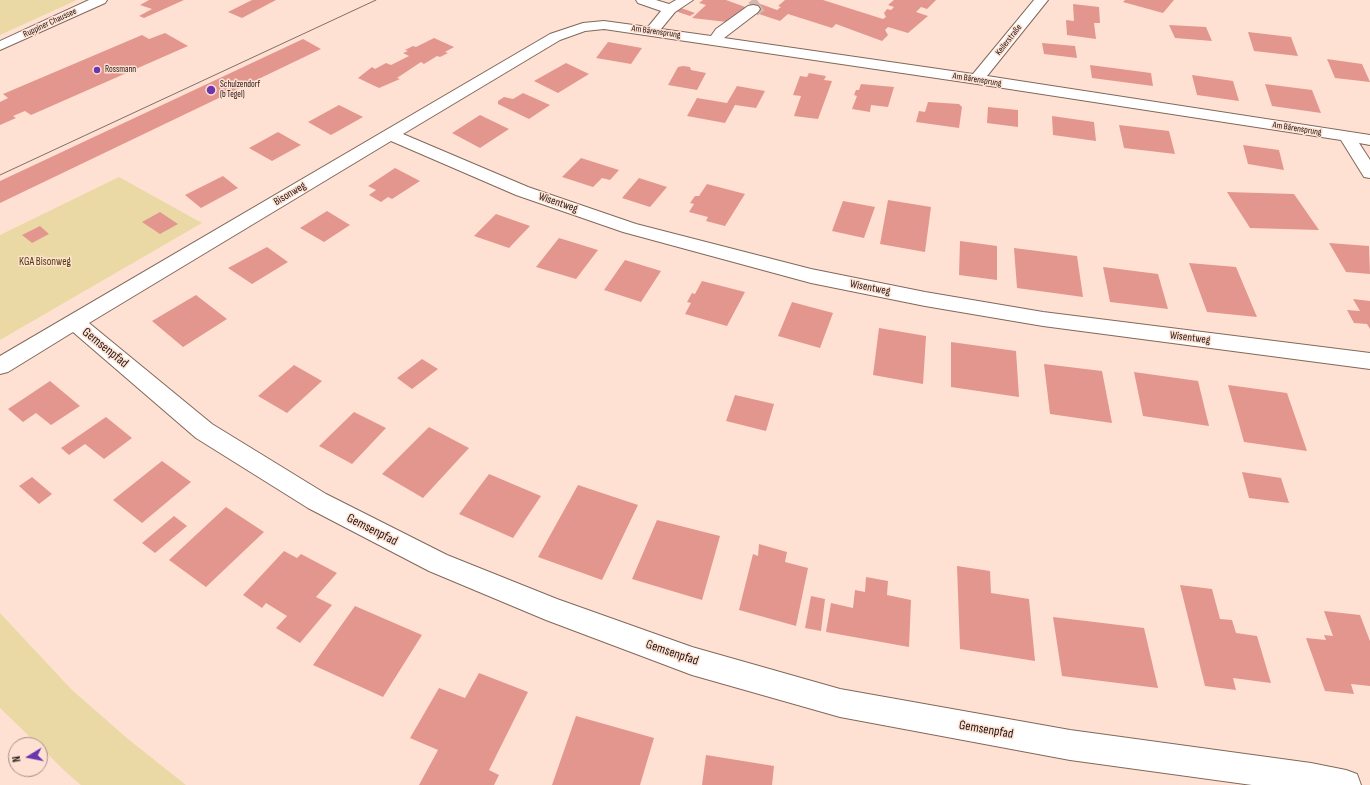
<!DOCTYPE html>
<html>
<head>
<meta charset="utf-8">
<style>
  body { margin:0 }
  #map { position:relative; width:1370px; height:785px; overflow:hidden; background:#ffe1d3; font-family:"Sofia Sans Condensed",sans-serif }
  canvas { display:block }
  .north { position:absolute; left:8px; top:737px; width:40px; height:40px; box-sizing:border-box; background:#ffe1d3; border:1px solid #a69085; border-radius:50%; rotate:260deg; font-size:11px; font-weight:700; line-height:16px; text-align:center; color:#201611 }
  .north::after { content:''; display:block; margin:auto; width:14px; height:18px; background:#6a37ae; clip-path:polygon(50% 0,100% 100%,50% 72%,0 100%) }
</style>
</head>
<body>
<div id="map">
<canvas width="1370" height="785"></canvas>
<div class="north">N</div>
</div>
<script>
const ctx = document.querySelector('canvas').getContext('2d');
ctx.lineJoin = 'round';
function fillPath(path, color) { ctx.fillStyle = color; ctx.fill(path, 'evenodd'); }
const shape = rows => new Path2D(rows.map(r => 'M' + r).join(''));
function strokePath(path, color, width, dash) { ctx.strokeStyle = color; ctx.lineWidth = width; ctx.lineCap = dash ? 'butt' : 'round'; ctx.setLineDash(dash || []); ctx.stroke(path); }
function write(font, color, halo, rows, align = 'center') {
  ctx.font = font + ' "Sofia Sans Condensed",sans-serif'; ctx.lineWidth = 3; ctx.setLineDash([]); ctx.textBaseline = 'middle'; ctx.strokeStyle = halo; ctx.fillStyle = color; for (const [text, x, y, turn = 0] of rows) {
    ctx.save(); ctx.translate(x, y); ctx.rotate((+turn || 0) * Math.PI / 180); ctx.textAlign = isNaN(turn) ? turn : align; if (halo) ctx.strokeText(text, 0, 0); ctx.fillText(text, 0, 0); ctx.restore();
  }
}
fillPath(shape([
  [0,0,77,0,0,35],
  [119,177,202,223,0,340,0,235],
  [0,613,72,690,128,739,186,785,81,785,68,774,0,708]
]), '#ead9a5');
fillPath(shape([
  [149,0,184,0,144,18,139,16,152,9,140,5],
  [252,0,276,0,242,18,228,12],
  [703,0,726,0,748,8,727,22,692,18,706,5,699,3],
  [785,0,823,0,883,19,886,17,884,13,887,9,891,10,894,7,888,5,894,0,936,0,927,9,921,7,916,12,928,16,908,33,888,27,885,30,888,35,882,41,836,24,832,28,788,14,780,21,756,13,748,8,755,2,777,10,781,7,778,6],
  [1125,0,1174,0,1163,13,1123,2],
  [1073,4,1099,7,1100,23,1094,23,1096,39,1067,35,1066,20,1074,21],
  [681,8,695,13,690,16,675,11],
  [1169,25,1206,27,1212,41,1175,38],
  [1248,32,1291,37,1298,56,1254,51],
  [165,33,188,46,31,115,25,111,13,116,16,118,0,125,0,102,8,98,3,94,142,35,149,39],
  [434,38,454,47,445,52,448,53,440,57,437,56,424,64,421,62,397,78,400,79,379,88,358,78,372,67,375,69,386,63,391,65,409,56,403,53,408,51,405,50,413,46,416,47],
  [303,39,321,49,0,203,0,181],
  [608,42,642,48,631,64,596,58],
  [1042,43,1075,46,1077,58,1044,54],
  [1327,59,1362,64,1370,82,1335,78],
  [566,63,589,74,558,93,534,81],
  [1090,65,1151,73,1153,86,1092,78],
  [683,66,690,67,691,70,706,73,697,90,668,85,678,67],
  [809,73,826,76,824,80,832,81,818,119,794,116,801,96,793,95,800,76,807,77],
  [1192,75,1233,81,1239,101,1197,95],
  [861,84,894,87,888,107,871,105,870,112,852,109,857,96,854,95,856,90,859,90],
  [1265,84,1312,90,1321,113,1272,106],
  [737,86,765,91,756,108,735,105,725,123,687,116,697,98,727,103],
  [523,93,550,105,529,119,498,104,498,101,504,97,513,99],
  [928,102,959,104,962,107,959,128,916,122,919,111,925,112],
  [339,105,363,117,331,135,308,122],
  [988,107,1018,110,1018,127,987,123],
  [480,115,509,129,480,148,452,133],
  [1052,116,1094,122,1096,141,1053,135],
  [1119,125,1169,131,1175,154,1124,148],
  [278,132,301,145,272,161,249,148],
  [1243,145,1279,150,1284,170,1248,164],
  [581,158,619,170,610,180,602,178,593,187,562,177],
  [395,168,420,181,392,199,388,197,381,202,369,195,376,190,368,186],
  [223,176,238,188,201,208,185,195],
  [639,178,667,187,650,207,622,198],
  [707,184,745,194,725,226,706,221,708,217,689,212,694,204,690,203,695,196,699,196],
  [1227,192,1294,194,1319,230,1250,228],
  [888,200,931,207,925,252,880,244],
  [843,201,875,207,864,238,832,231],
  [327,211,350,225,324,242,300,228],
  [160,212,178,224,160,234,142,222],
  [496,214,530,226,509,248,474,236],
  [40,226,49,234,32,243,22,235],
  [559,238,598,250,576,279,536,267],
  [960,241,997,246,997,280,959,275],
  [1329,243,1369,246,1370,274,1346,272],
  [267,247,288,262,252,284,228,268],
  [1014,248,1077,256,1083,297,1017,288],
  [625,260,661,271,641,302,604,290],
  [1189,263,1236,267,1257,317,1207,312],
  [1103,267,1158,274,1168,309,1110,302],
  [702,281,745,292,727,326,685,314,691,303,687,302,692,293,695,294],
  [196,295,227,319,183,347,152,321],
  [1353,299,1370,301,1370,329,1367,324,1354,323,1347,310,1360,311],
  [792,302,833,313,820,348,778,336],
  [879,328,926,336,923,384,873,375],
  [951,342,1016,351,1019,397,951,387],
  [422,359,438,369,412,389,397,378],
  [1044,364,1102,371,1112,423,1050,414],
  [294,365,322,381,287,413,258,396],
  [1134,372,1198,381,1209,426,1143,416],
  [50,381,80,406,51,425,36,413,23,422,8,409],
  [1228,385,1287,393,1307,451,1244,442],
  [735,395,774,404,766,431,726,421],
  [354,412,386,428,352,464,319,446],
  [106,417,132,438,104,459,85,444,69,455,61,448],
  [429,427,469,448,423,498,382,474],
  [162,461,191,482,142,523,113,500],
  [1242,472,1281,478,1289,503,1249,498],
  [489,474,541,496,513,538,459,514],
  [32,477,52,494,39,504,19,486],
  [578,485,638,505,602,580,538,557],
  [226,507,264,532,206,587,169,560],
  [174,516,187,526,155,553,142,543],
  [657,520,720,536,702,600,632,579],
  [759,544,787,552,785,562,808,568,796,626,739,610,753,554,758,556],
  [284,551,297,558,301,554,337,573,316,597,332,605,300,643,276,628,287,616,266,603,262,608,243,595],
  [957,566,990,571,991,593,1029,599,1035,661,960,649],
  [866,577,888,581,887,595,911,600,909,647,826,632,831,603,853,608,855,590,865,592],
  [1180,585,1212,589,1220,619,1232,620,1236,633,1257,636,1271,683,1233,678,1236,690,1205,686],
  [811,596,825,599,821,631,805,628],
  [355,606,422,635,383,697,313,665],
  [1324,611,1360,615,1370,641,1370,686,1351,684,1354,694,1325,691,1306,638,1326,640,1324,635,1333,636],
  [1053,617,1144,628,1158,688,1062,676],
  [479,673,528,692,489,770,499,775,494,785,419,785,438,750,410,738,439,688,465,698],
  [576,716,654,738,640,785,552,785],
  [706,755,774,766,772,785,702,785]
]), '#e3968e');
strokePath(shape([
  [753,9,760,4]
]), '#d2b8ac', 16, [16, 8]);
const minor = shape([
  [89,0,107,0,105,3,0,50,0,41,89,0],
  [636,0,656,0,669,4,676,0,693,0,675,12,661,29,711,36,716,29,748,6,753,5,758,6,760,9,758,12,724,38,973,74,1034,0,1048,0,987,76,1370,135,1370,145,1359,143,1370,160,1370,178,1364,177,1341,140,977,84,604,29,585,31,560,40,403,134,528,187,636,224,811,269,925,292,1043,312,1370,353,1370,369,1043,326,925,306,811,283,623,232,516,195,391,141,89,323,212,424,326,494,447,555,557,599,692,647,840,689,1070,730,1311,763,1346,770,1357,774,1361,785,1252,785,1070,760,840,717,692,675,546,620,429,571,308,508,196,438,73,332,8,372,0,374,0,356,550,34,583,23,604,21,648,27,661,11,638,3,636,0]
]);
strokePath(minor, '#81685b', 2);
fillPath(minor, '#fff');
strokePath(shape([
  [0,175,376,0]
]), '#816e65', 1);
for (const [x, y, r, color] of [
  [97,70,4,"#6a37ae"],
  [211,90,5,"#6a37ae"]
]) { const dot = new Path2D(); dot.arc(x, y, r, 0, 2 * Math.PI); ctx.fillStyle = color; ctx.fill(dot); strokePath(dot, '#ffe1d3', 1.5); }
write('9px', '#201611', '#ffe1d3', [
  ["Ruppiner Chaussee",50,23,-25],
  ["Am Bärensprung",656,32,8],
  ["Keilerstraße",1009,40,-52],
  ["Am Bärensprung",977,80,9],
  ["Am Bärensprung",1297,129,9]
]);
write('9px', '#201611', '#ffe1d3', [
  ["Rossmann",105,70],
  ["Schulzendorf",220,85],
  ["(b Tegel)",220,95]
], 'left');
write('11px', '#201611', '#ffe1d3', [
  ["Bisonweg",290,194,-31],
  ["Wisentweg",558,203,19],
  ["Wisentweg",870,288,11],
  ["Wisentweg",1190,338,7]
]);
write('11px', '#4c3b00', '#ffe1d3', [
  ["KGA Bisonweg",45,262]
]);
write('13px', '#201611', '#ffe1d3', [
  ["Gemsenpfad",105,348,39],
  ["Gemsenpfad",372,530,27],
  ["Gemsenpfad",672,653,19],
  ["Gemsenpfad",986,730,10]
]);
</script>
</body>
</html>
